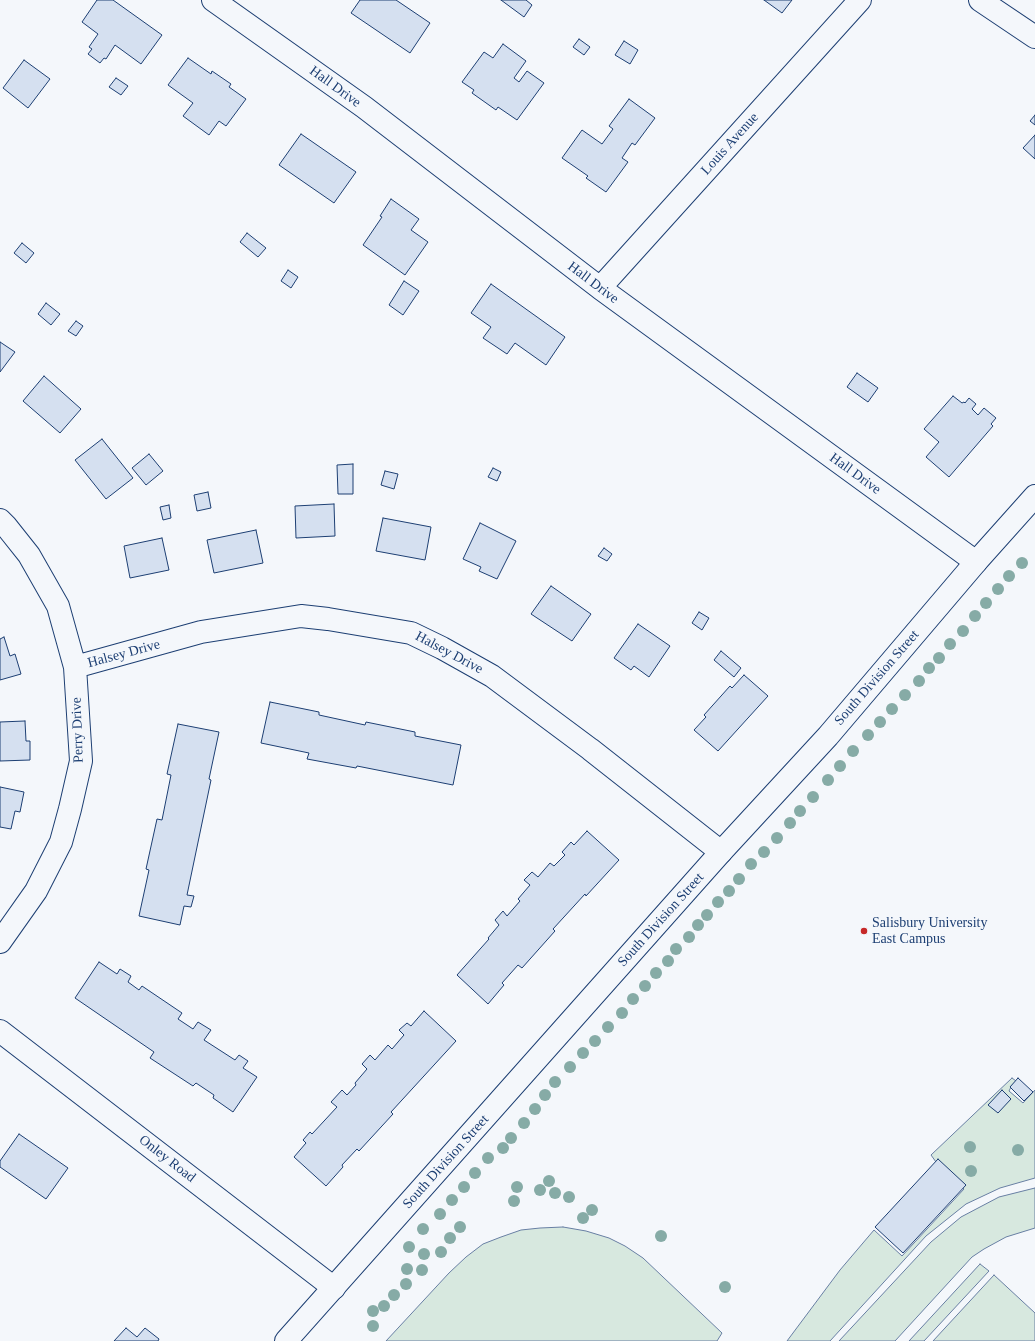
<!DOCTYPE html>
<html>
<head>
<meta charset="utf-8">
<style>
  body { margin:0 }
  canvas { display:block; background:#f4f7fb }
</style>
</head>
<body>
<canvas width="1035" height="1341"></canvas>
<script>
const ctx = document.querySelector('canvas').getContext('2d');
ctx.lineJoin = 'round';
function fillPath(path, color) { ctx.fillStyle = color; ctx.fill(path, 'evenodd'); }
const shape = rows => new Path2D(rows.map(r => 'M' + r).join(''));
function strokePath(path, color, width, dash) { ctx.strokeStyle = color; ctx.lineWidth = width; ctx.lineCap = dash ? 'butt' : 'round'; ctx.setLineDash(dash || []); ctx.stroke(path); }
function write(font, color, halo, rows, align = 'center') {
  ctx.font = font + ' Georgia,serif'; ctx.lineWidth = 3; ctx.setLineDash([]); ctx.textBaseline = 'middle'; ctx.strokeStyle = halo; ctx.fillStyle = color; for (const [text, x, y, turn = 0] of rows) {
    ctx.save(); ctx.translate(x, y); ctx.rotate((+turn || 0) * Math.PI / 180); ctx.textAlign = isNaN(turn) ? turn : align; if (halo) ctx.strokeText(text, 0, 0); ctx.fillText(text, 0, 0); ctx.restore();
  }
}
const green = shape([
  [1012,1078,1016,1081,1011,1087,1009,1091,1023,1103,1035,1090,1035,1178,1000,1188,966,1204,926,1236,830,1341,787,1341,840,1270,874,1230,902,1256,964,1189,936,1162,931,1155,1012,1078],
  [1035,1188,1035,1228,1006,1237,984,1249,972,1257,895,1341,839,1341,931,1242,961,1217,999,1197,1035,1188],
  [563,1227,586,1231,609,1238,625,1246,643,1258,722,1333,717,1341,386,1341,449,1273,466,1257,483,1244,501,1237,521,1230,540,1228,563,1227],
  [980,1264,989,1271,924,1341,909,1341,980,1264],
  [994,1275,1035,1313,1035,1341,933,1341,994,1275]
]);
fillPath(green, '#d7e8df');
strokePath(green, '#687fa3', 1);
const building = shape([
  [97,0,113,0,162,35,141,64,115,45,106,59,104,58,100,63,88,54,92,49,89,47,98,34,82,22,97,0],
  [360,0,396,0,430,23,410,53,351,13,360,0],
  [501,0,526,0,532,5,524,17,501,0],
  [764,0,792,0,782,13,764,0],
  [579,39,590,47,584,55,573,47,579,39],
  [624,41,638,50,630,64,615,55,624,41],
  [503,44,526,61,514,78,519,82,527,71,544,83,517,120,498,107,496,110,472,93,474,90,462,82,484,52,493,58,503,44],
  [188,58,211,74,212,71,231,84,229,87,246,99,226,126,219,121,209,135,183,116,193,103,168,85,188,58],
  [24,60,50,79,28,108,3,88,24,60],
  [116,78,128,86,121,95,109,87,116,78],
  [629,99,655,118,635,145,632,143,622,158,628,162,606,192,586,178,588,176,562,158,582,130,602,144,613,129,609,126,629,99],
  [1035,115,1035,125,1030,121,1035,115],
  [301,134,356,172,334,203,279,165,301,134],
  [1035,135,1035,159,1023,148,1035,135],
  [391,199,419,219,411,230,428,242,405,275,363,245,382,217,380,216,391,199],
  [247,233,266,248,258,257,240,242,247,233],
  [22,243,34,253,26,263,14,253,22,243],
  [288,270,298,277,291,288,281,281,288,270],
  [404,281,419,291,403,315,389,305,404,281],
  [491,284,565,337,546,365,515,343,507,354,483,338,491,327,471,313,491,284],
  [46,303,60,314,51,325,38,314,46,303],
  [76,321,83,326,76,336,68,331,76,321],
  [0,342,15,352,0,372,0,342],
  [857,373,878,388,868,402,847,387,857,373],
  [44,376,81,409,60,433,23,401,44,376],
  [953,396,962,403,964,402,965,403,969,398,976,404,972,409,978,415,984,408,996,418,991,424,993,426,949,477,926,457,939,442,924,429,953,396],
  [102,439,133,478,106,499,75,460,102,439],
  [149,454,163,471,146,485,132,468,149,454],
  [353,464,353,494,338,494,337,465,353,464],
  [493,468,501,472,497,481,488,477,493,468],
  [385,471,398,474,394,489,381,485,385,471],
  [208,492,211,508,197,511,194,495,208,492],
  [334,504,335,536,296,538,295,506,334,504],
  [169,505,171,518,163,520,160,507,169,505],
  [383,518,431,527,425,560,376,551,383,518],
  [480,523,516,541,497,579,479,571,481,567,463,559,480,523],
  [256,530,263,563,214,573,207,540,256,530],
  [162,538,169,570,130,578,124,546,162,538],
  [604,548,612,554,607,561,598,556,604,548],
  [551,586,591,614,572,641,531,614,551,586],
  [699,612,709,618,702,630,692,623,699,612],
  [638,624,670,646,649,677,634,666,631,670,614,658,638,624],
  [4,637,10,656,15,654,21,674,0,680,0,639,4,637],
  [721,651,741,668,734,677,714,660,721,651],
  [744,675,768,696,718,751,694,730,706,717,704,715,730,686,732,688,744,675],
  [270,702,319,712,319,715,365,725,366,722,415,732,415,736,461,745,453,785,357,766,356,768,307,759,309,753,261,743,270,702],
  [25,721,26,741,30,741,30,760,0,761,0,722,25,721],
  [178,724,219,732,209,779,211,780,187,895,194,896,191,907,184,906,180,925,139,916,149,870,146,869,157,819,162,820,171,775,167,774,178,724],
  [0,787,24,792,20,812,15,811,11,829,0,827,0,787],
  [587,831,619,860,586,896,585,894,553,929,555,931,522,968,518,965,502,983,504,985,488,1004,457,975,489,939,488,938,499,925,495,920,503,911,507,916,520,901,518,899,530,885,524,880,532,872,538,877,550,863,554,866,565,855,562,852,571,842,574,845,587,831],
  [99,962,117,974,120,969,131,976,128,982,139,990,142,986,182,1013,178,1019,193,1029,198,1022,211,1030,204,1040,235,1060,239,1055,248,1061,243,1068,257,1077,233,1112,213,1098,214,1095,196,1083,193,1086,150,1058,154,1052,75,998,99,962],
  [424,1011,456,1041,391,1112,393,1114,359,1151,357,1149,342,1165,343,1167,326,1186,294,1157,306,1143,303,1140,310,1132,312,1134,337,1107,331,1102,342,1090,347,1095,356,1085,355,1083,367,1069,362,1064,370,1055,375,1060,388,1045,392,1049,404,1035,399,1030,407,1023,411,1026,424,1011],
  [1018,1078,1033,1092,1024,1101,1010,1087,1018,1078],
  [1002,1090,1011,1099,998,1113,988,1105,1002,1090],
  [19,1134,68,1168,46,1199,0,1167,0,1161,19,1134],
  [938,1159,966,1185,903,1253,875,1227,938,1159],
  [126,1328,137,1337,145,1328,159,1339,158,1341,114,1341,126,1328]
]);
fillPath(building, '#d5e0f0');
strokePath(building, '#1d3f73', 1);
const street = shape([
  [213,0,364,107,600,288,976,562],
  [980,0,1035,37],
  [600,288,860,0],
  [0,520,6,526,29,555,58,606,75,667,81,761,70,809,61,842,36,891,0,942],
  [75,667,201,632,301,616,328,619,411,633,442,648,492,676,590,749,721,852],
  [0,1031,334,1288]
]);
const secondary = shape([
  [286,1341,721,852,828,736,976,562,1035,496]
]);
strokePath(street, '#1d3f73', 24);
strokePath(secondary, '#1d3f73', 24);
strokePath(street, '#f4f7fb', 22);
strokePath(secondary, '#f4f7fb', 22);
ctx.fillStyle = '#86aba6';
for (const [x, y] of [
  [1022,563],
  [1009,576],
  [998,589],
  [986,603],
  [975,616],
  [963,631],
  [950,644],
  [939,658],
  [929,668],
  [919,681],
  [905,695],
  [892,709],
  [880,722],
  [868,735],
  [853,751],
  [840,766],
  [828,780],
  [813,797],
  [800,811],
  [790,823],
  [777,838],
  [764,852],
  [751,864],
  [739,879],
  [729,891],
  [718,902],
  [707,915],
  [698,925],
  [689,937],
  [676,949],
  [668,961],
  [656,973],
  [645,986],
  [633,999],
  [622,1013],
  [608,1027],
  [595,1041],
  [583,1053],
  [570,1067],
  [555,1082],
  [545,1095],
  [535,1109],
  [524,1123],
  [511,1138],
  [970,1147],
  [503,1148],
  [1018,1150],
  [488,1158],
  [971,1171],
  [475,1173],
  [549,1181],
  [464,1187],
  [517,1187],
  [540,1190],
  [555,1193],
  [569,1197],
  [452,1200],
  [514,1201],
  [592,1210],
  [440,1214],
  [583,1218],
  [460,1227],
  [423,1229],
  [661,1236],
  [450,1238],
  [409,1247],
  [441,1252],
  [424,1254],
  [407,1269],
  [422,1270],
  [406,1284],
  [725,1287],
  [394,1295],
  [384,1306],
  [373,1311],
  [373,1326]
]) { ctx.beginPath(); ctx.arc(x, y, 6, 0, 2 * Math.PI); ctx.fill(); }
for (const [x, y, r, color] of [
  [864,931,4,"#c62828"]
]) { const dot = new Path2D(); dot.arc(x, y, r, 0, 2 * Math.PI); ctx.fillStyle = color; ctx.fill(dot); strokePath(dot, '#f4f7fb', 1.5); }
write('14px', '#1d3f73', '#f4f7fb', [
  ["Hall Drive",335,87,36],
  ["Louis Avenue",730,144,-48],
  ["Hall Drive",593,283,37],
  ["Hall Drive",855,474,36],
  ["Halsey Drive",449,653,28],
  ["Halsey Drive",124,654,-15],
  ["South Division Street",877,678,-49],
  ["Perry Drive",78,730,-92],
  ["South Division Street",661,920,-48],
  ["Onley Road",167,1159,38],
  ["South Division Street",446,1162,-48]
]);
write('14px', '#1d3f73', '#f4f7fb', [
  ["Salisbury University",872,923],
  ["East Campus",872,939]
], 'left');
</script>
</body>
</html>
